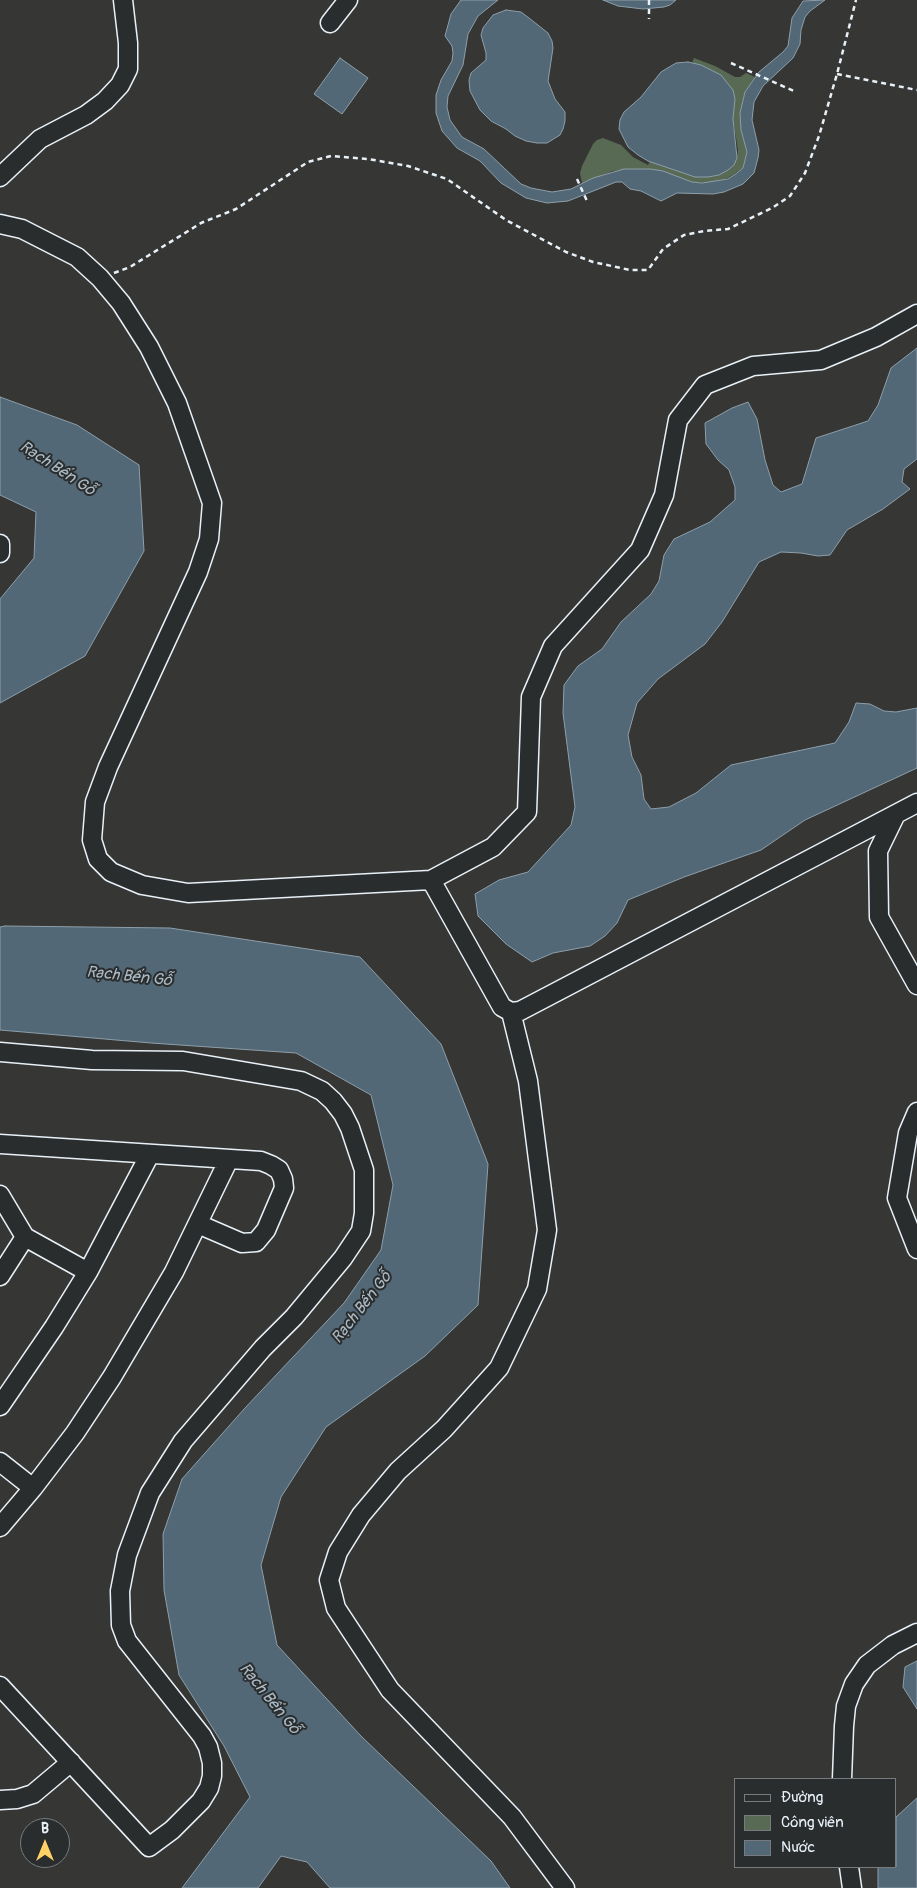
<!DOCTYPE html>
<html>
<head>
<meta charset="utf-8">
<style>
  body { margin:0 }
  #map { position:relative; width:917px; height:1888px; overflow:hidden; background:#363634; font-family:Pangolin,sans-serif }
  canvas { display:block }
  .legend { position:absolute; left:734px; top:1778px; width:162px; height:90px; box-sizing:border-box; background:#2a2d2e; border:1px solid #767b7f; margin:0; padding:6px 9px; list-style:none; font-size:15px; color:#e8f1f8 }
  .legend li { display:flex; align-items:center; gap:10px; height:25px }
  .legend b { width:25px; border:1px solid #767b7f }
  .north { position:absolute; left:20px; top:1818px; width:50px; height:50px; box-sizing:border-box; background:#2a2d2e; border:1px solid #767b7f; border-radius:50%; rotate:0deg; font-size:14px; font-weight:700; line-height:20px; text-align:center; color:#e8f1f8 }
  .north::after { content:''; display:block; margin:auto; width:18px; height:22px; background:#ffd166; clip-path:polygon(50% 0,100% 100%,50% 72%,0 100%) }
</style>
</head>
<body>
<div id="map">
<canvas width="917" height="1888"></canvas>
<ul class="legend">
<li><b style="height:6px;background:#2a2d2e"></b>Đường</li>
<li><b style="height:14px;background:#586a53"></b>Công viên</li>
<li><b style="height:14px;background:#526876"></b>Nước</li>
</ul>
<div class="north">B</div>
</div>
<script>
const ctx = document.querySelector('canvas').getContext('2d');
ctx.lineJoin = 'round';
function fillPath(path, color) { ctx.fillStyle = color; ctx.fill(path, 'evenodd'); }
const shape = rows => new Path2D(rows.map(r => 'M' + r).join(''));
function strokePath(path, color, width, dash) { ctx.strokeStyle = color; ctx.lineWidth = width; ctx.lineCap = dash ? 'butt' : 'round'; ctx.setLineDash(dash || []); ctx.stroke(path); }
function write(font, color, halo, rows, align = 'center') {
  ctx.font = font + ' Pangolin,sans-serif'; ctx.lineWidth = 4; ctx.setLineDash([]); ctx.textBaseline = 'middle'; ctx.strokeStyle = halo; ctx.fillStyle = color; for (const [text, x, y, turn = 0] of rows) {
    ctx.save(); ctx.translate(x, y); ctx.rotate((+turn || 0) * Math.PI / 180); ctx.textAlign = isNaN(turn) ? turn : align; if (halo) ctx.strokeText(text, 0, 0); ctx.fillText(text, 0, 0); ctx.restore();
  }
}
fillPath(shape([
  [694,58,715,66,735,77,740,77,746,73,755,77,745,92,740,113,741,130,747,152,743,168,728,178,711,183,692,182,650,169,635,169,613,171,582,183,580,173,582,166,593,144,597,140,603,138,621,145,633,157,648,165,650,161,695,177,708,177,718,175,734,165,737,158,738,150,733,119,735,99,701,66,692,63]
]), '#586a53');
const water = shape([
  [461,0,498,0,478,16,468,34,463,65,448,96,447,107,450,120,462,137,484,149,521,184,531,188,552,192,571,189,593,178,624,169,650,169,663,171,692,182,702,183,728,179,737,173,743,168,747,152,741,130,740,113,745,92,759,72,783,52,788,46,792,18,803,1,825,0,810,11,805,17,801,30,800,44,793,58,763,86,754,102,752,120,759,150,758,158,754,173,743,184,724,192,713,194,677,193,661,201,641,191,630,189,622,182,616,182,568,201,547,203,526,198,501,183,480,161,457,148,442,131,436,113,436,95,441,80,452,61,453,53,452,46,445,36,451,14,461,0],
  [603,0,676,0,670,5,664,7,643,9,618,6,603,0],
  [506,10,521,12,529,18,548,33,552,41,553,48,548,81,555,99,565,112,565,121,563,129,560,135,547,143,537,143,526,141,515,136,506,129,491,121,480,110,470,91,469,80,471,73,486,60,486,53,481,35,483,28,493,15,506,10],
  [340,58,368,78,342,114,314,94,340,58],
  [688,62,701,65,721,75,733,90,735,99,733,119,737,158,734,165,728,170,719,175,708,177,695,177,648,161,638,155,628,147,619,129,620,120,624,112,641,97,661,72,676,63,688,62],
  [917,348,917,459,904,469,902,482,910,489,883,509,847,530,830,555,818,556,801,553,781,552,759,562,722,622,705,644,658,679,637,703,628,735,632,757,641,775,644,799,651,809,669,807,696,793,731,765,835,743,849,722,856,703,870,704,884,711,896,712,917,708,917,768,805,820,761,850,684,877,628,900,617,923,605,936,590,946,553,953,532,962,506,944,478,916,475,894,499,880,528,872,571,825,575,807,563,713,564,685,578,666,602,649,621,622,651,594,659,581,664,555,674,539,710,522,735,500,735,487,729,470,718,460,706,444,705,423,732,408,748,402,757,419,765,460,773,485,781,492,802,484,816,438,868,421,878,405,891,368,917,348],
  [0,397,77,425,139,465,144,551,85,656,0,703,0,599,34,558,36,512,0,495,0,397],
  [5,926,170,928,360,957,441,1044,488,1164,478,1305,425,1356,326,1427,281,1497,261,1565,277,1645,361,1736,491,1861,510,1888,330,1888,307,1862,281,1856,258,1888,182,1888,250,1797,224,1746,179,1675,164,1590,163,1534,182,1479,245,1408,344,1303,381,1250,393,1185,371,1095,296,1053,151,1043,0,1030,0,927,5,926],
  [917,1661,917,1709,903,1687,905,1667,917,1661],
  [917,1798,917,1888,878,1888,878,1867,896,1867,896,1817,917,1798]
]);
fillPath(water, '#526876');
strokePath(water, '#8e9faa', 1);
const minor = shape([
  [330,23,348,0],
  [0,177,40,139,86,115,105,101,120,85,128,69,128,43,123,0],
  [0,224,22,229,77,257,100,278,121,303,149,347,177,403,212,503,209,539,198,572,108,767,95,802,92,840,98,859,111,872,142,885,188,893,431,880,493,847,527,812,531,697,553,646,640,550,664,495,678,420,705,385,753,366,821,360,876,337,917,314],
  [0,544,0,553],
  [896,814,878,851,879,917,917,985],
  [431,880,502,1007,511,1012,520,1011,917,803],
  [511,1012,528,1081,547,1230,537,1289,499,1368,444,1429,398,1471,361,1515,338,1552,329,1580,336,1608,390,1690,512,1817,565,1888],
  [0,1052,92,1060,183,1061,301,1081,322,1091,333,1101,343,1114,350,1128,364,1170,364,1213,361,1231,343,1258,294,1317,263,1348,183,1441,150,1493,127,1555,120,1591,121,1625,127,1641,202,1736,208,1747,212,1763,212,1776,209,1788,201,1801,172,1830,149,1847,0,1686],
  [917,1112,908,1133,897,1198,917,1249],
  [0,1144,261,1161,271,1165,279,1170,283,1179,284,1188,266,1230,256,1242,242,1243,198,1224],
  [0,1195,25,1237,88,1272],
  [0,1276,25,1237],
  [0,1406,54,1327,88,1272,150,1154],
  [0,1462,33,1488],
  [0,1527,33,1488,75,1433,112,1377,174,1272,229,1159],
  [842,1779,844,1726,846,1706,854,1684,867,1665,893,1645,917,1633],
  [0,1800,17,1799,33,1794,71,1762],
  [849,1867,852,1888]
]);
strokePath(minor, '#e8f1f8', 21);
strokePath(shape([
  [649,0,649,19],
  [731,63,796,92],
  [837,74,917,90],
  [577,179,587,201],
  [114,273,130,267,201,223,236,209,308,162,331,156,368,159,408,166,447,179,506,220,566,252,593,262,630,270,648,270,663,249,684,235,704,231,728,229,772,208,790,196,805,173,819,136,837,74,856,0]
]), '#e8f1f8', 2.5, [5, 4]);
strokePath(minor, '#2a2d2e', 18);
write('italic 16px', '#acbac4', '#2a2d2e', [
  ["Rạch Bến Gỗ",57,469,33],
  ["Rạch Bến Gỗ",129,977,6],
  ["Rạch Bến Gỗ",362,1308,-52],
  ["Rạch Bến Gỗ",269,1699,51]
]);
</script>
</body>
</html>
